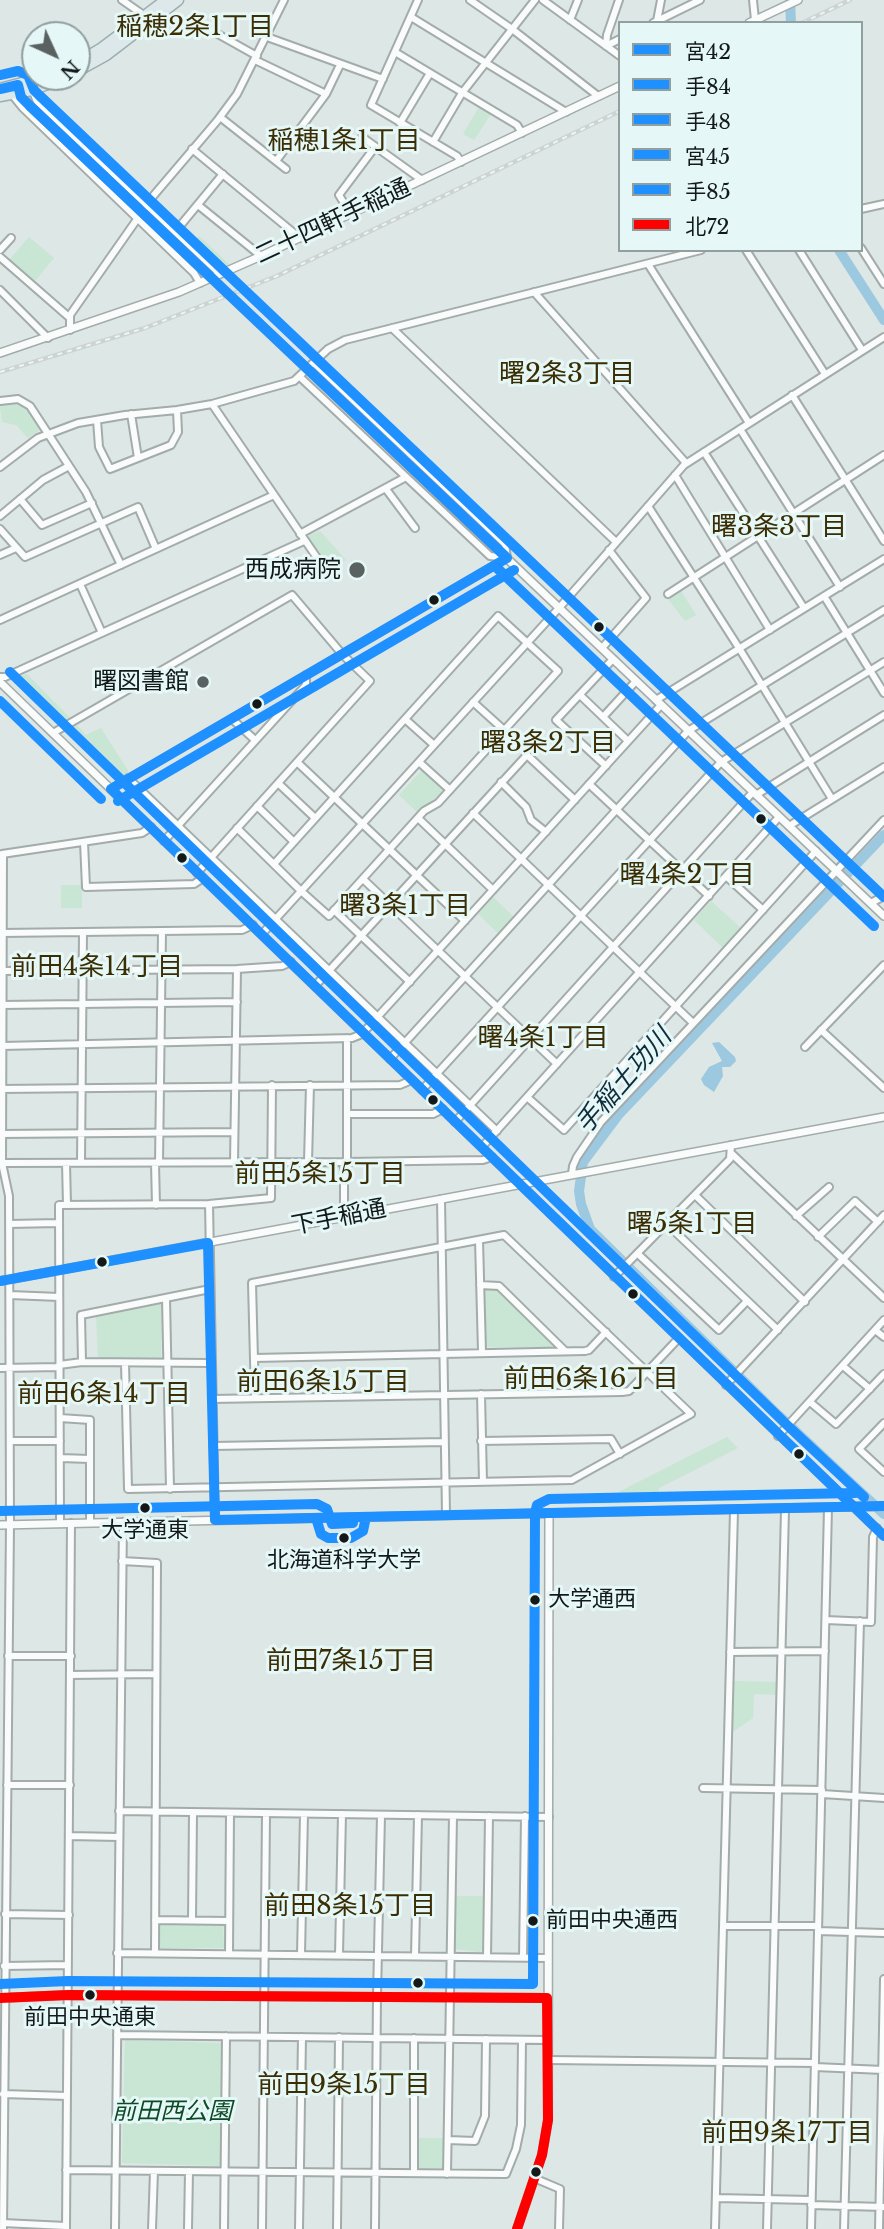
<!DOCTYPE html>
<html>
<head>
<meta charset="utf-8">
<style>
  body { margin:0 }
  #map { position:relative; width:884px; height:2229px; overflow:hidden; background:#dce7e6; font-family:"Libre Baskerville","Noto Sans JP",serif }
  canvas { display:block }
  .legend { position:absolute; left:618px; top:21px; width:245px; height:231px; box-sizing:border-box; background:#e5f8f7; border:2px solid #919f9e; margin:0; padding:9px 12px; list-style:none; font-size:21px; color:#131919 }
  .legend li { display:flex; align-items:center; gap:14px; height:35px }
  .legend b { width:35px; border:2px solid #919f9e }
  .north { position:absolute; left:21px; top:21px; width:70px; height:70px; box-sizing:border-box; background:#e5f8f7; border:2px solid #919f9e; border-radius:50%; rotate:135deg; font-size:19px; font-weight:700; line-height:28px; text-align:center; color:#131919 }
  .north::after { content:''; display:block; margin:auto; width:24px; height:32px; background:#596161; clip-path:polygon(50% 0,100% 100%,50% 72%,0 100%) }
</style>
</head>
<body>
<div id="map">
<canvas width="884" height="2229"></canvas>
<ul class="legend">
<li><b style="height:9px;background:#1e90ff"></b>宮42</li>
<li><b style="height:9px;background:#1e90ff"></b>手84</li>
<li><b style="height:9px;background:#1e90ff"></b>手48</li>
<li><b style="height:9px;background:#1e90ff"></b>宮45</li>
<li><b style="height:9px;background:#1e90ff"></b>手85</li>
<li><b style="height:9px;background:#f00"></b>北72</li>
</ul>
<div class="north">N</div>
</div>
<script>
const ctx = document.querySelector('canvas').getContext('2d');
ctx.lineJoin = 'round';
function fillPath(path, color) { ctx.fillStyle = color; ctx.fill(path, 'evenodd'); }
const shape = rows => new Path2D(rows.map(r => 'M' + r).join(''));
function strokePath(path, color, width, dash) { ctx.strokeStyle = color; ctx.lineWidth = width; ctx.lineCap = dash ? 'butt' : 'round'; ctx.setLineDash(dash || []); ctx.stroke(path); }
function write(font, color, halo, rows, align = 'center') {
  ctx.font = font + ' "Libre Baskerville","Noto Sans JP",serif'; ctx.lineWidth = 6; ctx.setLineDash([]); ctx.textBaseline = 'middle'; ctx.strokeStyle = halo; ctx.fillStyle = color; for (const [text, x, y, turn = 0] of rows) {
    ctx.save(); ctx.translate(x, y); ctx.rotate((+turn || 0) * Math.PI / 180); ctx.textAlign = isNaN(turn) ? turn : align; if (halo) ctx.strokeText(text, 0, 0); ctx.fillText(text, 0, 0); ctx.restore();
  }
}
fillPath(shape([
  [479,107,491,114,474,140,463,134],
  [199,236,229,264,219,269,192,243],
  [29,237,54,258,34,282,9,260],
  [18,404,29,410,41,429,28,438,16,425,2,422,0,407,2,405],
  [320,531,346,560,330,568,328,566,308,539,310,535],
  [681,591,696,615,685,621,668,599],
  [27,674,71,719,62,725,13,681,14,678],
  [77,725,86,735,101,728,129,772,119,778,110,774,68,730],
  [421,771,424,771,443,791,418,813,399,795],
  [61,885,82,885,82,908,61,908],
  [493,897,514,917,499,934,478,914],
  [711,901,741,928,723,948,694,920],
  [485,1290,501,1290,557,1344,551,1347,488,1347,486,1344],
  [160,1304,162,1306,161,1358,98,1358,96,1315],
  [727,1437,738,1448,659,1488,658,1502,595,1504],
  [732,1681,777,1682,777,1695,754,1694,753,1718,731,1733],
  [455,1896,484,1896,482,1950,480,1952,454,1949],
  [161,1924,223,1925,224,1948,161,1948,159,1947,159,1926],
  [125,2040,222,2043,221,2164,219,2166,122,2163],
  [417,2138,443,2138,444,2166,442,2168,419,2168,417,2166]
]), '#c9e5d3');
fillPath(shape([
  [719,1042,735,1057,736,1061,730,1067,722,1067,723,1076,714,1092,704,1085,701,1079,709,1067,722,1061,712,1043]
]), '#9cc8e0');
strokePath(shape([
  [129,786,270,921],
  [274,925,323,972],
  [327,976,398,1045],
  [402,1049,431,1076],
  [435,1080,464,1108],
  [468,1112,526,1167],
  [551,1191,590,1229]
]), '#9cc8e0', 2);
strokePath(shape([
  [790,0,791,23],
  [839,250,884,320],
  [884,835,619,1114,583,1162,579,1191,581,1204,590,1229,777,1414,884,1514]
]), '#9cc8e0', 10);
const minor = shape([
  [122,0,145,16],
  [418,0,371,105,457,156,461,162],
  [470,0,512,29,598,96],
  [543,0,620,56],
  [753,0,755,20],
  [411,17,566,112],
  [570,20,578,0],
  [657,21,661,0],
  [653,23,700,0],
  [207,28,257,56],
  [267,37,383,79],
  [606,46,607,35,619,0],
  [606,46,620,39],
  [395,52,517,125,522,133],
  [255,60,326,94],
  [31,87,37,102,220,274],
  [10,92,23,108,194,273,200,283],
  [220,117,286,169],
  [400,123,430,73],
  [362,137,422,180],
  [433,142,462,93,535,0],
  [192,149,300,238],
  [276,161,326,94,340,65],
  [198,205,261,256],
  [861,209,884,204],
  [350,213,339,195,375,147],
  [175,232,223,174],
  [861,248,884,284],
  [0,250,11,238],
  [746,250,825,374],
  [799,250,862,350],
  [0,257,70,318],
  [648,264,749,423],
  [0,290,48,338],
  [534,292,686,463],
  [392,328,616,542],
  [70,330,70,315,154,195,217,121,237,94,284,0],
  [300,377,490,556,507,558,505,544,314,363],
  [792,395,884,541],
  [0,401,18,399,30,406,86,492,121,565],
  [212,404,326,571],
  [131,414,138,458],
  [97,420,99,447,110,469,171,445,178,432,177,410],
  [740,429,840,587],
  [704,452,804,608],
  [0,467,38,438,78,423,125,415,177,410,212,404,294,381,328,349,345,340,701,250],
  [675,475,770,630],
  [386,489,415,528],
  [20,499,42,525,92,503],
  [648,506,739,648,832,799],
  [0,516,43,480,69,466],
  [0,529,25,557,138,507,156,549],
  [300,534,406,477],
  [0,555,16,548],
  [80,584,102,633],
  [668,594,884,455],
  [824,596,884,693],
  [0,620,274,495],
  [602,648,646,598,609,550],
  [0,677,5,677,304,541],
  [580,695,628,741],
  [656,700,884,559],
  [473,702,504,730],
  [603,717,636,681],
  [232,719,255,740],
  [405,719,434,745],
  [53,733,292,595,342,654,370,681,197,873],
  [297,762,465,921],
  [419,762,450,790],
  [606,766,556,720,613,659],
  [128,778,497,1131],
  [501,782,526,807,531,820,546,832],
  [278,783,315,818],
  [589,784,709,896],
  [756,795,884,715],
  [257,806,294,842],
  [473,813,693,1023],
  [418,818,493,890],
  [789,826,884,767],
  [237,828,301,891,329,916,424,811,438,803,558,671,498,616,274,864],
  [164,841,306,685,306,675],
  [84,842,86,887,194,884,203,878],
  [2,854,142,833,151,827],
  [727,877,763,910],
  [363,879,557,1064],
  [871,903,884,896],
  [334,910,410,982],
  [2,933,242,930,253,925],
  [262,934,559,608,684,465,884,337],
  [2,971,237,969,282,966,291,962],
  [315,986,527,755,575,800],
  [2,1005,237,1002],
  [821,1030,884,1088],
  [2,1046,352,1038,362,1034,661,705],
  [805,1047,884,965],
  [390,1059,688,731,884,610],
  [0,1089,400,1085,412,1080],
  [422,1090,721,762,884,662],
  [527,1097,564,1130,816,851],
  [347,1114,433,1114,443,1109],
  [455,1122,753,792],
  [0,1134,234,1132],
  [482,1147,779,817],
  [732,1154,884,1298],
  [81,1162,83,932],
  [234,1162,237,969],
  [308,1162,310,1085],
  [344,1162,344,1217],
  [347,1162,347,1038],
  [2,1163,347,1162,483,1160,492,1157],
  [66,1163,67,1205],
  [155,1163,156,1205],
  [159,1163,162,931],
  [572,1174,573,1166,577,1157,601,1122,884,820],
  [695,1195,805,1302],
  [441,1199,446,1514],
  [209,1204,215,1520],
  [796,1216,829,1187],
  [9,1224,58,1223],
  [667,1224,778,1330],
  [818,1237,855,1201,878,1222],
  [479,1240,482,1352],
  [638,1254,719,1330,747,1301],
  [614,1277,730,1159,731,1145],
  [480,1285,499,1286,565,1351],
  [10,1295,59,1297],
  [166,1298,170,1489],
  [875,1330,884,1337],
  [254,1358,585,1351,589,1350,606,1332],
  [82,1362,81,1315,210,1289],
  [125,1363,128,1489,572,1480,691,1414,504,1235,252,1283,255,1398],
  [59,1365,82,1362,211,1363],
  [843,1366,870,1389],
  [0,1368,59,1367],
  [726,1385,884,1215],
  [481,1394,483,1482],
  [212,1399,622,1392,629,1391,678,1339],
  [810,1402,836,1424,884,1374],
  [60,1418,90,1420,90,1523],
  [884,1423,859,1449,884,1472],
  [778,1436,884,1320],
  [10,1441,60,1441],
  [481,1441,611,1439,620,1454],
  [213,1446,444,1442],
  [60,1458,90,1459],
  [60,1523,59,1205,209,1204,271,1198,272,1085],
  [122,1561,157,1563,155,1952],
  [826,1620,871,1622,873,1537,877,1528],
  [730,1652,825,1651],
  [8,1656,71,1656],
  [70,1675,156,1674],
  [7,1785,70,1785],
  [703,1788,822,1790],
  [822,1794,884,1798],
  [119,1811,549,1817],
  [69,1836,119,1837],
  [5,1914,69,1915],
  [155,1920,228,1921],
  [192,1920,193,1813],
  [723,1926,818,1926],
  [818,1931,884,1933],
  [117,1953,548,1958],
  [229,1953,230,1813],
  [301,1954,304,1814],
  [339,1955,342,1814],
  [415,1956,418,1815],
  [487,1957,489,1816],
  [523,1957,525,1816],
  [4,1966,68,1965],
  [117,2035,548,2040],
  [548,2060,815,2063],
  [815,2067,883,2070],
  [3,2094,67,2096],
  [448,2140,475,2141,485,2116,486,2039],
  [66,2170,506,2174,516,2149,521,2125,522,2040],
  [414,2173,414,2038],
  [447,2174,453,1816],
  [534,2178,560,2189,559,2229],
  [716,2198,811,2200],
  [811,2205,884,2207],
  [3,2223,66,2226],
  [3,2229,10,1525,9,1196,2,1163,3,854],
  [66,2229,71,1523],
  [115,2229,123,1522],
  [152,2229,154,2171],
  [188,2229,189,2171],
  [224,2229,226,2036],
  [262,2229,266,1814],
  [299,2229,302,2037],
  [337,2229,339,2037],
  [375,2229,377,1996,381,1815],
  [715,2229,734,1511],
  [767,2229,785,1510],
  [811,2229,828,1508],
  [844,2229,860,1621],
  [879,2229,884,1979]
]);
const tertiary = shape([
  [749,23,798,0],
  [18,88,21,97,29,105],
  [0,353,179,292,261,256,620,86],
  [496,548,884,916],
  [0,682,884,1536],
  [111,789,507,558],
  [0,1281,884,1117],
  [0,1525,884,1506],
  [0,1998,68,1995,547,1998],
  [517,2229,542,2155,548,2120,549,1513]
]);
const trunk = shape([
  [77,63,102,48,166,0],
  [77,71,106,55,178,0],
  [0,89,45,77],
  [0,96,32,90,65,77]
]);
strokePath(minor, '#a3abab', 10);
strokePath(tertiary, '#a3abab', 10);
strokePath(trunk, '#9caeb1', 13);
strokePath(minor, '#fafbfb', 6);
strokePath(tertiary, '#fafbfb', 7);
strokePath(trunk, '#dce8ea', 10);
const rail = shape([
  [802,23,850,0],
  [0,372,145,328,277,276,620,111]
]);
strokePath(rail, '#cfd2d2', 4.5);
strokePath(rail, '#e5f8f7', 2, [5]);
const tertiaryBridge = shape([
  [29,105,496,548]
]);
strokePath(tertiaryBridge, '#a3abab', 10, []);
strokePath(tertiaryBridge, '#fafbfb', 7);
strokePath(shape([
  [0,89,18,85,21,97,29,105,507,558],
  [111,789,884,1536],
  [111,789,507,558]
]), '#1e90ff', 10);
strokePath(shape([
  [497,568,874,926],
  [0,701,101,799],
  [118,801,514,570]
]), '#1e90ff', 10);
strokePath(shape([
  [10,672,788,1426,864,1497],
  [0,1511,317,1504,327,1509,332,1524,353,1523],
  [0,1984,68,1981,533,1984,535,1513,537,1505,549,1499,855,1493]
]), '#1e90ff', 10);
strokePath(shape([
  [0,75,18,71,28,75,34,90,39,95,884,897]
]), '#1e90ff', 10);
strokePath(shape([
  [208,1243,215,1520],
  [0,1281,208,1243],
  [316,1518,321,1534,328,1538,351,1538,363,1531,366,1517],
  [215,1520,884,1506]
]), '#1e90ff', 10);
strokePath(shape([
  [0,1998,68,1995,547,1998],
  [517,2229,542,2155,548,2120,547,1998]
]), '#f00', 10);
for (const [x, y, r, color] of [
  [357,570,9,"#596161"],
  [434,600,6,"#131919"],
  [599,627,6,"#131919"],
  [203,682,7,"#596161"],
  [257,704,6,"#131919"],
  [761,819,6,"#131919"],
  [182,858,6,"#131919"],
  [433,1100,6,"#131919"],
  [102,1262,6,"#131919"],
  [633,1294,6,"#131919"],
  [799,1454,6,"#131919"],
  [145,1508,6,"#131919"],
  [344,1538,6,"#131919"],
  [535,1600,6,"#131919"],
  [533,1921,6,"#131919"],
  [418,1983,6,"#131919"],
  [90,1995,6,"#131919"],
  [536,2172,6,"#131919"]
]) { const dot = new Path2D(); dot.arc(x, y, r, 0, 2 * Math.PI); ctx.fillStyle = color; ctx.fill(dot); strokePath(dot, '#e5f8f7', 2.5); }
write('22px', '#131919', '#e5f8f7', [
  ["大学通東",145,1531],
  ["北海道科学大学",344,1561],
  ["大学通西",548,1600,"left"],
  ["前田中央通西",546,1921,"left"],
  ["前田中央通東",90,2018]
]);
write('24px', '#131919', '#e5f8f7', [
  ["二十四軒手稲通",333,222,-25],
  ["下手稲通",339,1218,-11]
]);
write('24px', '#131919', '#e5f8f7', [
  ["西成病院",341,570],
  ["曙図書館",189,682]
], 'right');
write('italic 24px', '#0d4a25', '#e5f8f7', [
  ["前田西公園",172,2112]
]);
write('26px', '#3c2e04', '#e5f8f7', [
  ["稲穂2条1丁目",195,28],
  ["稲穂1条1丁目",344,142],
  ["曙2条3丁目",567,375],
  ["曙3条3丁目",779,528],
  ["曙3条2丁目",548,744],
  ["曙4条2丁目",687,876],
  ["曙3条1丁目",405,907],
  ["前田4条14丁目",97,968],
  ["曙4条1丁目",543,1039],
  ["前田5条15丁目",320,1175],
  ["曙5条1丁目",692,1225],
  ["前田6条16丁目",591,1380],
  ["前田6条15丁目",323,1383],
  ["前田6条14丁目",104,1395],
  ["前田7条15丁目",351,1662],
  ["前田8条15丁目",350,1907],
  ["前田9条15丁目",344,2086],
  ["前田9条17丁目",787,2134]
]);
write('italic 26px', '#102c3b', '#e5f8f7', [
  ["手稲土功川",624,1081,-49]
]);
</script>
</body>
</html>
